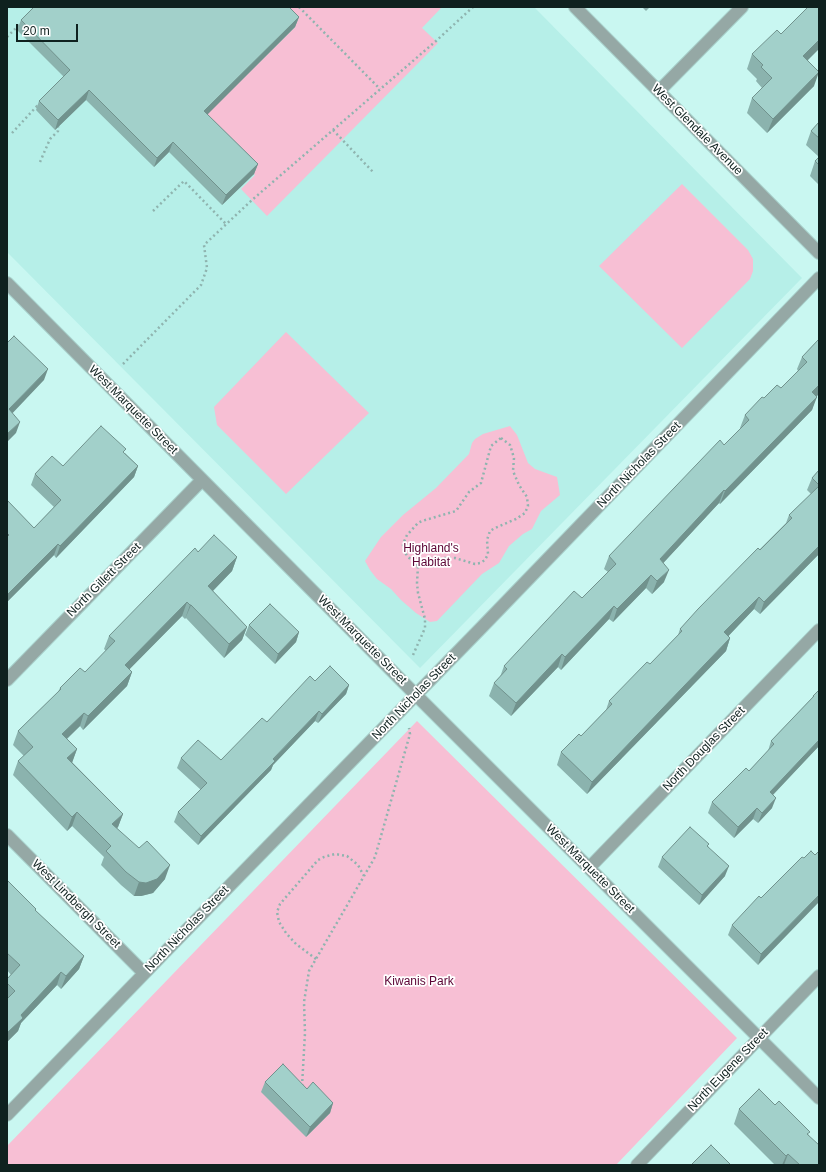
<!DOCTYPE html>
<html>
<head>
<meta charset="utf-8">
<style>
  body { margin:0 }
  #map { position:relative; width:826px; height:1172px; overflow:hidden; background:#c9f7f1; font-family:Arial,sans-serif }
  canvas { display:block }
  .frame { position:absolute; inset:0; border:8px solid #0f211f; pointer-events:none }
  .scale { position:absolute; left:16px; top:24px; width:62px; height:18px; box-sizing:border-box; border:2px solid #0f211f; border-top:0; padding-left:5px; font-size:12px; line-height:14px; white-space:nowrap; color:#0f211f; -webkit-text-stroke:3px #fff; paint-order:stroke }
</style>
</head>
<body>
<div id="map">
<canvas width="826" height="1172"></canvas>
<div class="frame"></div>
<div class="scale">20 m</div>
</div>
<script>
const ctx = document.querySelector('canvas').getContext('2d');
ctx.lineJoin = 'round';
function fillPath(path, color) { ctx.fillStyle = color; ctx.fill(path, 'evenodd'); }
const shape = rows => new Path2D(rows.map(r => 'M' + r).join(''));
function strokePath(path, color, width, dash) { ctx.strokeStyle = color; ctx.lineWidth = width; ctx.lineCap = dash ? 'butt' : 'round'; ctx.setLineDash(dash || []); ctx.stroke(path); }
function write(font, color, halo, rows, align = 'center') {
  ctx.font = font + ' Arial,sans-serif'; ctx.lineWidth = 3.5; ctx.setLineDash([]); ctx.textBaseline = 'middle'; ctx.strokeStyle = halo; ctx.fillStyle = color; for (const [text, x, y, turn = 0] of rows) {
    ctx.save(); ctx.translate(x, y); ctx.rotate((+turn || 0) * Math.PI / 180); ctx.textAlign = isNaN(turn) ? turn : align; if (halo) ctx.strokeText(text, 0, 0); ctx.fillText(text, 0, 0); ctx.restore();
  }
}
fillPath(shape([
  [7,7,534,7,802,278,420,668,7,252]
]), '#b6efe8');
fillPath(shape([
  [275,7,442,7,422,28,438,43,267,216,241,189,255,175,207,128,196,125,295,27],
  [682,184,748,250,753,259,753,271,750,279,682,348,599,266],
  [286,332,369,413,286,494,217,425,214,407],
  [510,426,517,435,528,463,535,469,557,477,560,495,541,511,532,529,523,534,509,546,499,563,482,574,437,621,430,622,416,613,401,600,391,589,377,579,370,570,365,561,381,537,403,515,436,488,469,454,472,443,475,439,483,434],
  [417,721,737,1038,616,1165,7,1165,7,1146]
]), '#f7bfd4');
const minor = shape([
  [575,7,819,253],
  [659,91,742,7],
  [7,283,398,677,819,1098],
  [7,680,202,480],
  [7,835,144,973],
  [589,868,819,630],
  [7,1115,166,951,483,626,819,278],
  [637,1165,819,976]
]);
strokePath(minor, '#a8d0cb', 14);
strokePath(shape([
  [299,7,380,89],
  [7,37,21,23],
  [333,130,374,173],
  [12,133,37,106,39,107],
  [40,162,50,139,58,131,58,126],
  [153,211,184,181,226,224],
  [123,364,201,285,207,268,204,245,252,200,436,41,473,7],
  [501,438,510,445,511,448,514,458,513,471,519,485,527,497,528,506,525,513,516,519,495,528,490,531,487,540,488,554,485,560,480,563,475,564,455,558,445,558,428,561,418,566,416,564,407,556,403,548,403,544,407,535,418,523,422,521,456,511,469,492,481,483,491,446,501,438],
  [413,655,425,628,425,619,418,593,417,583,418,566],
  [316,959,296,944,286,933,279,922,277,912,280,904,318,860,324,857,335,854,347,856,358,865,364,876],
  [302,1086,305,1033,304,1002,309,971,375,857,410,734,409,728]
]), '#8fb4af', 2.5, [2, 3]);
strokePath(minor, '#95a8a5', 12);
fillPath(shape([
  [642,7,650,7,646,11],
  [299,17,295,27,207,114,258,164,254,174,222,205,169,152,154,167,86,100,55,130,36,110,39,101,64,77,17,30,21,20],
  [752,54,808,60,814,86,767,133,747,113,752,98,762,88,756,81,757,79,747,69],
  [819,122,819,185,810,176,815,161,819,157,806,145,811,131],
  [819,339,816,396,812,410,720,504,719,503,663,563,664,582,652,594,646,588,613,622,609,619,561,670,558,667,511,716,489,696,494,683,500,677,504,666,582,598,608,572,604,569,609,556,724,445,741,429,740,428,745,415,764,398,781,388,798,371,797,369,802,357],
  [125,453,138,466,134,477,56,558,54,555,7,602,7,500,34,528,54,507,31,485,35,474,63,466],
  [819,470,819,554,760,614,754,609,728,636,730,638,726,651,587,794,557,765,561,752,581,736,606,710,609,701,650,664,678,635,680,629,786,523,789,515,811,494,807,490,812,478],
  [198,552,237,557,232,571,213,591,247,627,242,640,224,658,186,618,185,619,182,616,129,669,132,672,127,686,83,730,80,726,67,739,77,749,72,762,123,814,118,827,117,828,165,879,153,893,141,896,134,896,121,885,101,865,104,857,72,826,67,831,13,775,18,761,24,756,13,745,18,731,58,692,60,688,85,672,106,651,104,649,109,636],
  [249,625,299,632,296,642,275,664,245,635],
  [315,681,349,685,346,694,318,723,315,721,273,765,271,770,198,845,174,822,178,812,201,790,177,768,181,758,221,760],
  [819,690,819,746,773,795,772,808,758,823,753,819,734,838,708,813,712,802,749,771,768,751,771,741,812,698,813,696],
  [708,846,725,876,699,905,658,867,662,857],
  [815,855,758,965,728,935,732,925,804,858],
  [7,880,36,909,36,911,84,956,79,969,61,989,57,985,21,1023,18,1031,7,1042,7,979,11,975,7,970],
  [265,1082,307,1089,333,1103,330,1113,306,1137,261,1092],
  [775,1105,809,1135,819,1165,775,1165,734,1124,739,1109]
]), '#8bb3ae');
fillPath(shape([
  [299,17,295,27,201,121,204,111],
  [819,40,819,49,798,70,803,56],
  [819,72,814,86,767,133,773,119],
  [89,90,86,100,55,130,58,120],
  [173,142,169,152,154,167,157,158],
  [258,164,254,174,222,205,226,195],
  [48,369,44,380,7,419,9,409],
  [819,385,819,394,808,405,812,392],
  [817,397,812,410,720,504,725,491],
  [20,422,16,433,7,442,7,434],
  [138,466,134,477,56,558,60,546],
  [724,490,719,503,655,572,660,559],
  [58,544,54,555,7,602,7,595],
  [819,546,819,554,760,614,764,602],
  [237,557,232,571,204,600,208,586],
  [669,570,664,582,652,594,657,581],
  [651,575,646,588,613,622,617,609],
  [759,597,754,609,720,645,724,632],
  [187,602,182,616,120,679,125,665],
  [190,605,191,605,185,619],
  [614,606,609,619,561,670,565,657],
  [247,627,242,640,224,658,229,644],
  [299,632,296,642,275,664,278,654],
  [730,638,726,651,587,794,592,782],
  [562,654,558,667,511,716,516,703],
  [132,672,127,686,83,730,88,716],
  [349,685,346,694,318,723,322,714],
  [319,711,315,721,273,765,271,770,198,845,201,836],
  [84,713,80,726,57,748,62,734],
  [819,740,819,746,766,802,770,792],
  [77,749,72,763,67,758],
  [776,798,772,808,758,823,762,813],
  [757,808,753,819,734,838,738,827],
  [77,812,72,826,67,831,72,817],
  [123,814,118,827,108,838,112,824],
  [170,865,165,879,153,893,141,896,134,896,139,882],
  [729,866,725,876,699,905,702,895],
  [819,895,819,902,758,965,761,954],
  [84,956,79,969,61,989,66,976],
  [61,972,57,985,21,1023,18,1031,7,1042,7,1033,21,1015],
  [333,1103,330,1113,306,1137,310,1127],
  [788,1154,784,1165,782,1165,786,1156]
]), '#71928d');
const building = shape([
  [34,7,289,7,299,17,204,111,258,164,226,195,173,142,157,158,89,90,58,120,39,101,70,70,21,20,34,7],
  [808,7,819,7,819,40,803,56,819,72,773,119,752,98,772,78,761,67,763,65,752,54,777,30,781,34,808,7],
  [819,122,819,138,811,131,819,122],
  [819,157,819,165,815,161,819,157],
  [14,336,48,369,9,409,20,422,7,434,7,343,14,336],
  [819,339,819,385,812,392,817,397,725,491,724,490,660,559,669,570,657,581,651,575,617,609,614,606,565,657,562,654,516,703,494,683,507,669,504,666,574,591,582,598,616,564,609,556,720,440,724,445,749,420,745,415,762,397,764,398,777,385,781,388,807,362,802,357,819,339],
  [101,426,126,449,123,452,138,466,60,546,58,544,7,595,7,537,9,535,7,533,7,500,34,528,61,500,35,474,52,456,63,466,101,426],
  [819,470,819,485,812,478,819,470],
  [819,486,819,546,764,602,759,597,724,632,730,638,592,782,561,752,579,734,581,736,612,704,609,701,647,662,650,664,682,631,680,629,698,609,758,548,760,550,792,518,789,515,819,486],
  [214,535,237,557,208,586,247,627,229,644,191,605,190,605,187,602,125,665,132,672,88,716,84,713,62,734,77,749,67,758,123,814,112,824,139,848,147,841,170,865,157,879,146,883,139,882,126,872,106,851,111,846,77,812,72,817,18,761,33,747,18,731,61,689,60,688,80,668,85,672,115,641,109,636,195,548,198,552,214,535],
  [270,604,299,632,278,654,249,625,270,604],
  [330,666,349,685,322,714,319,711,273,759,275,761,201,836,178,812,207,783,181,758,198,740,221,760,262,718,267,722,310,676,315,681,330,666],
  [819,690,819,740,770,792,776,798,762,813,757,808,738,827,712,802,746,768,749,771,774,744,771,741,814,696,813,696,819,690],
  [690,827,709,844,707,846,729,866,702,895,662,857,690,827],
  [811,851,815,855,819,851,819,895,761,954,732,925,759,896,761,898,802,857,804,858,811,851],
  [7,880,36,909,35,910,84,956,66,976,61,972,21,1015,23,1018,7,1033,7,999,15,991,7,983,7,979,20,965,7,953,7,880],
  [283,1064,307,1089,313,1082,333,1103,310,1127,265,1082,283,1064],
  [759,1089,775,1105,779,1101,810,1132,807,1134,819,1145,819,1165,800,1165,788,1154,786,1156,739,1109,759,1089],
  [711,1145,731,1165,691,1165,711,1145]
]);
fillPath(building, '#a2d0ca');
strokePath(building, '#71928d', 1);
write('12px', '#0f211f', '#fff', [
  ["West Glendale Avenue",697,130,45],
  ["West Marquette Street",133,410,45],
  ["North Nicholas Street",639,465,-46],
  ["North Gillett Street",104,580,-45],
  ["West Marquette Street",362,640,45],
  ["North Nicholas Street",414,697,-46],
  ["North Douglas Street",704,749,-46],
  ["West Marquette Street",590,869,45],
  ["West Lindbergh Street",76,904,45],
  ["North Nicholas Street",187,929,-46],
  ["North Eugene Street",728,1070,-46]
]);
write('12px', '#5c0535', '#fff', [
  ["Highland's",431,549],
  ["Habitat",431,563],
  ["Kiwanis Park",419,982]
]);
</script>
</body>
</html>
